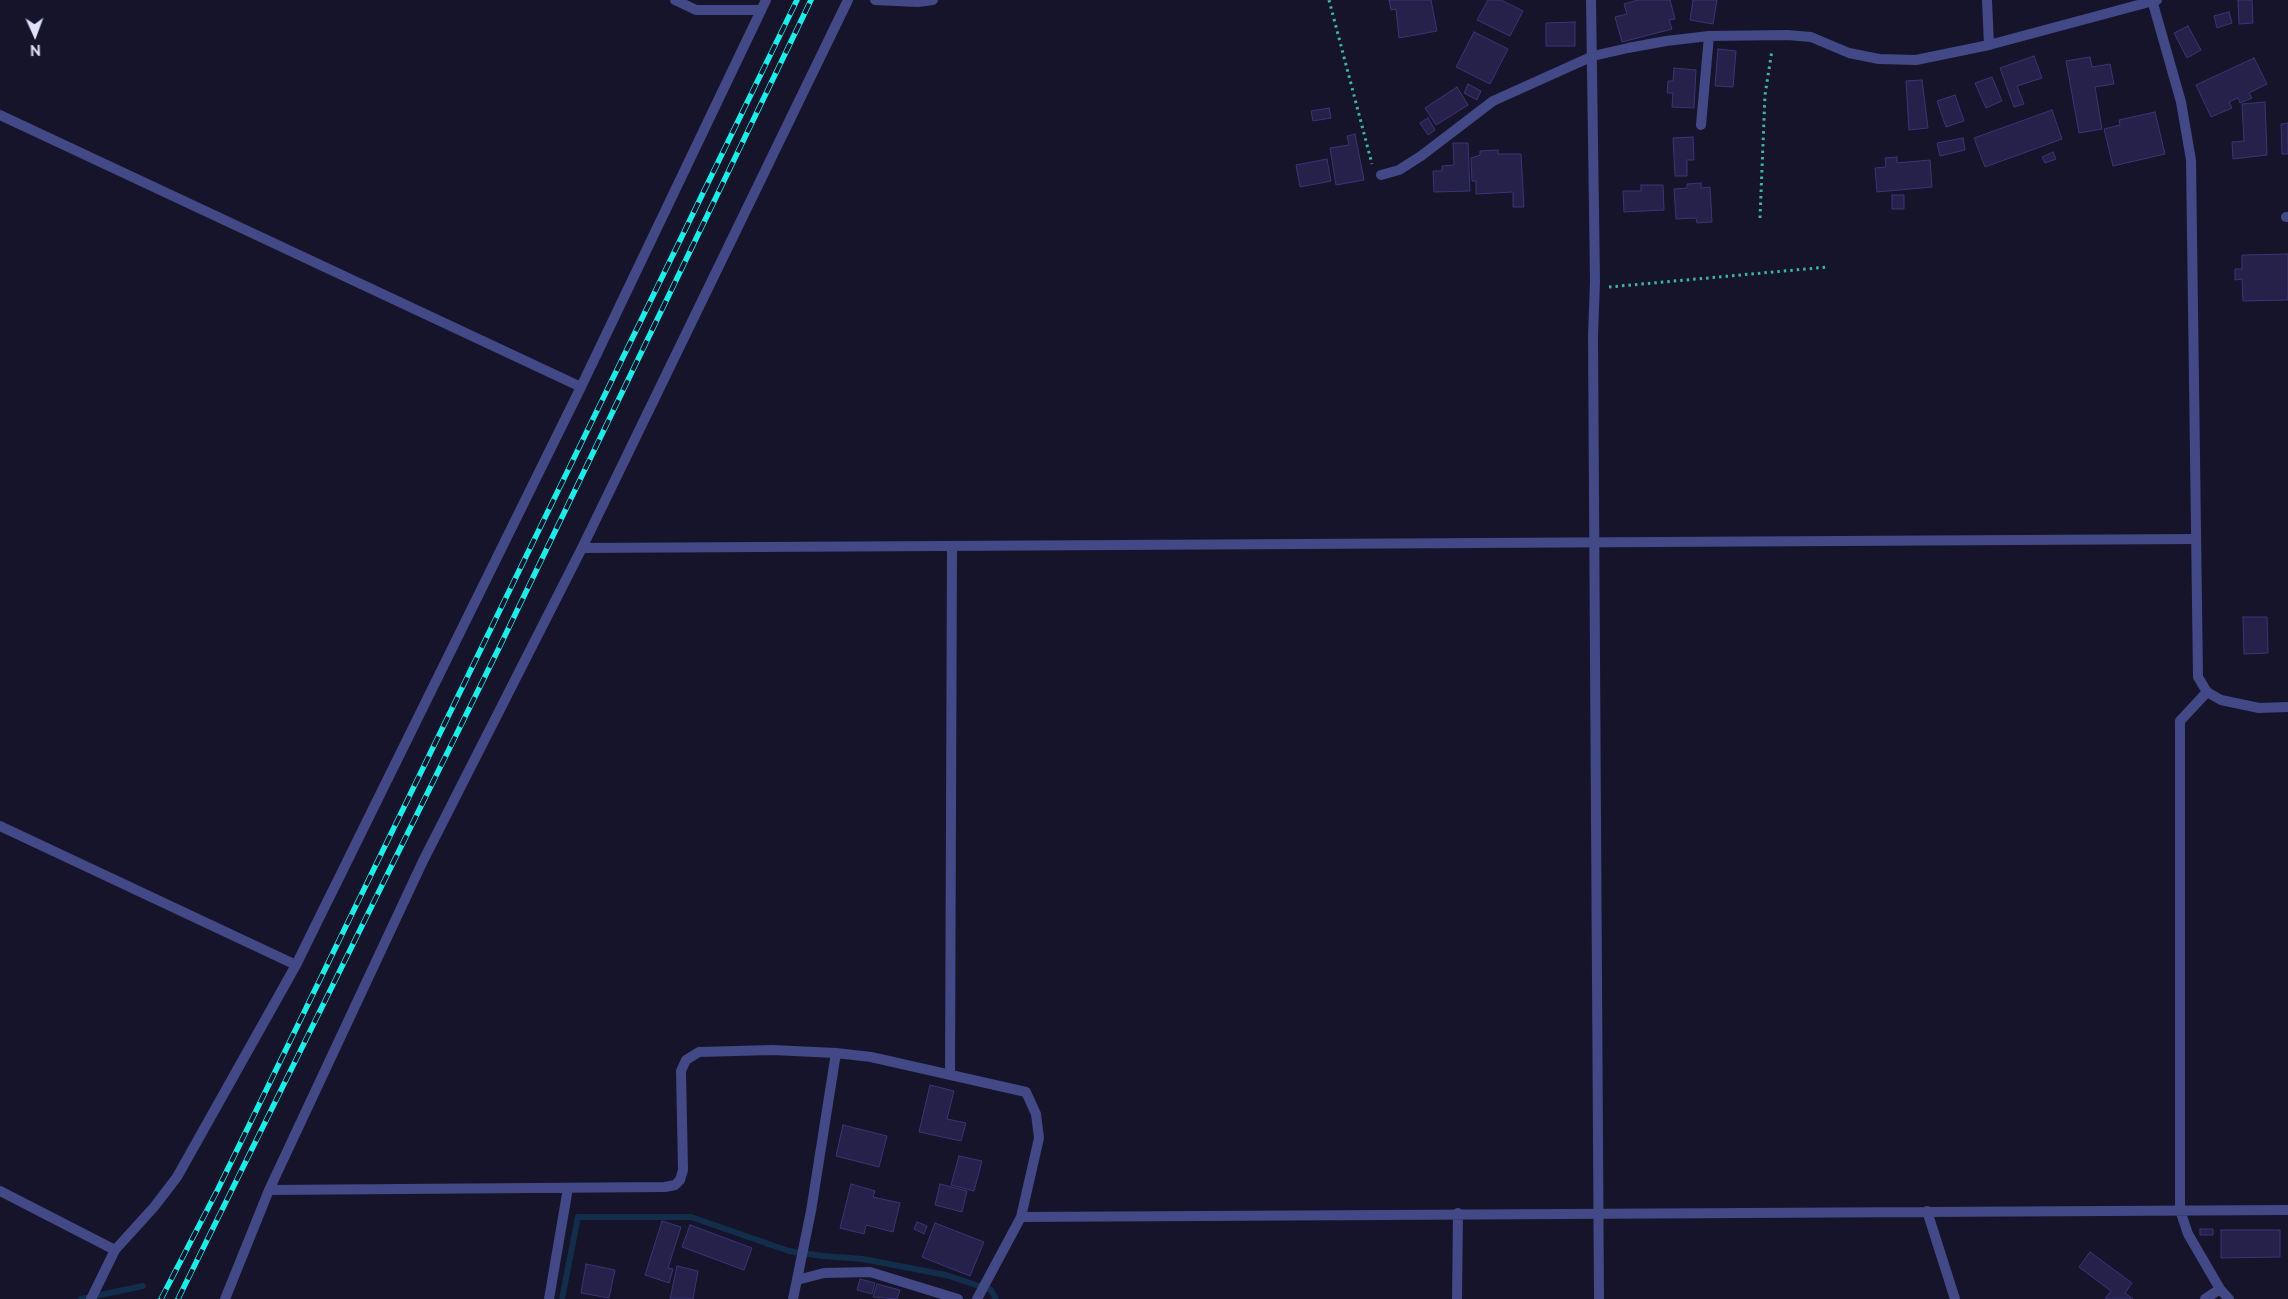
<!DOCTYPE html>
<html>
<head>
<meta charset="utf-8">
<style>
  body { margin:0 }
  #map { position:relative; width:2288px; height:1299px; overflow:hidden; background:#15142b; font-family:Raleway,sans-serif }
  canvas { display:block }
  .north { position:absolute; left:10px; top:10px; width:50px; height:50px; -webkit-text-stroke:4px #15142b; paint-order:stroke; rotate:178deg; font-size:14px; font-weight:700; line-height:20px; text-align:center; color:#e0e1fd }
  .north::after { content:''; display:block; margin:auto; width:18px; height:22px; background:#e0e1fd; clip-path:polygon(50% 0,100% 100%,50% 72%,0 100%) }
</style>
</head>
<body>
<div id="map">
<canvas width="2288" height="1299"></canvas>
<div class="north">N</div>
</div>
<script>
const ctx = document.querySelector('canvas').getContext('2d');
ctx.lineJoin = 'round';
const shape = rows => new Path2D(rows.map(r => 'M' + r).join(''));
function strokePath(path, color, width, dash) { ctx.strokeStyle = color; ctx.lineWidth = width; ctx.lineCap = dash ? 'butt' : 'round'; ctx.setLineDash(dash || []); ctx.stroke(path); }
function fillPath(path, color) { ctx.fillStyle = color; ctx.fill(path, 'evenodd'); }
strokePath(shape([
  [81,1299,143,1286],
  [562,1299,578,1217,691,1217,789,1251,823,1256,863,1259,946,1275,991,1290,996,1299]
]), '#122e4b', 6);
const building = shape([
  [1389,0,1431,0,1437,31,1399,38,1396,9,1391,10,1389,0],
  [1488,0,1501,0,1523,11,1510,36,1477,20,1488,0],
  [1670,0,1675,19,1669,20,1672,29,1622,42,1615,17,1627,14,1624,4,1638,0,1670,0],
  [1693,0,1717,0,1713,24,1690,20,1693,0],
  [2238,0,2252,0,2253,23,2239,24,2238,0],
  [2229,12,2232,23,2217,28,2214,16,2229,12],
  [1575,22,1575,46,1546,46,1546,23,1575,22],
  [2188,26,2201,50,2187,58,2174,33,2188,26],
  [1474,32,1508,49,1490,84,1456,67,1474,32],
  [1718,49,1736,51,1733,87,1715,86,1718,49],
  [2034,56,2042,78,2017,86,2024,104,2014,107,2000,68,2034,56],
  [2090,57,2092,67,2110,64,2114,84,2095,87,2102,129,2079,133,2066,61,2090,57],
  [2254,58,2267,84,2249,93,2252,98,2240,103,2238,98,2229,102,2232,108,2211,117,2196,85,2254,58],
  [1674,68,1696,70,1694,108,1672,107,1673,93,1667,93,1668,81,1673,81,1674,68],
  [1992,77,2002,101,1986,108,1975,83,1992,77],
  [1922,80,1928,128,1909,130,1906,81,1922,80],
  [1468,84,1481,91,1477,100,1464,93,1468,84],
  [1457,87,1468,105,1436,125,1425,108,1457,87],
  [1955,95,1964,121,1946,127,1937,101,1955,95],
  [2265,102,2267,155,2233,159,2232,142,2244,141,2242,104,2265,102],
  [1329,108,1331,118,1313,121,1311,111,1329,108],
  [2052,110,2062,139,1985,167,1974,138,2052,110],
  [2155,112,2165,154,2113,166,2104,129,2120,125,2119,120,2155,112],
  [1428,118,1435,130,1428,135,1420,123,1428,118],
  [2288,123,2288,154,2282,154,2281,124,2288,123],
  [1355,134,1364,180,1336,185,1330,148,1349,145,1347,136,1355,134],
  [1693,137,1694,160,1687,160,1687,176,1675,176,1673,138,1693,137],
  [1963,138,1965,150,1940,156,1937,143,1963,138],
  [1453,143,1468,143,1470,191,1434,192,1433,171,1442,171,1442,166,1454,165,1453,143],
  [1498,150,1498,154,1521,154,1524,207,1513,207,1513,192,1476,194,1476,181,1472,181,1471,158,1480,155,1480,151,1498,150],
  [2053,152,2056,159,2045,163,2042,157,2053,152],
  [1897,157,1897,163,1930,160,1932,187,1877,192,1875,168,1886,167,1885,158,1897,157],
  [1327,159,1331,181,1300,187,1296,165,1327,159],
  [1701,183,1701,188,1710,187,1712,222,1697,223,1696,218,1676,219,1674,189,1687,188,1687,184,1701,183],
  [1641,185,1663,185,1664,210,1624,212,1623,191,1641,191,1641,185],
  [1892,195,1904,195,1904,209,1892,209,1892,195],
  [2288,254,2288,300,2243,301,2242,279,2235,280,2235,269,2242,269,2242,255,2288,254],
  [2243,617,2267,617,2268,653,2244,654,2243,617],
  [930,1085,954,1091,947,1119,966,1123,961,1141,919,1132,930,1085],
  [843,1125,887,1136,879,1167,836,1156,843,1125],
  [959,1156,982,1161,974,1191,951,1185,959,1156],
  [851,1184,875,1191,873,1197,900,1203,893,1232,866,1225,864,1234,840,1228,851,1184],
  [940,1184,967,1191,962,1212,935,1205,940,1184],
  [662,1221,681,1227,668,1268,673,1269,669,1283,645,1275,662,1221],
  [917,1222,927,1226,924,1234,914,1229,917,1222],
  [935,1223,984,1242,970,1276,922,1257,935,1223],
  [690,1225,752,1248,744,1270,682,1247,690,1225],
  [2200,1229,2213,1229,2213,1235,2200,1235,2200,1229],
  [2221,1230,2280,1230,2280,1257,2221,1258,2221,1230],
  [2090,1252,2132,1283,2125,1293,2133,1299,2105,1299,2111,1291,2079,1267,2090,1252],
  [586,1264,615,1270,609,1298,581,1293,586,1264],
  [677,1266,698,1271,693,1299,670,1299,677,1266],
  [860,1279,875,1283,872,1294,857,1290,860,1279],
  [877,1284,900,1290,897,1299,873,1297,877,1284]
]);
fillPath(building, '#25214b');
strokePath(building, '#3a3575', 1);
strokePath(shape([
  [1329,0,1372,164],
  [1760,218,1765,95,1772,50],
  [1609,287,1828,267]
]), '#3bb69f', 3, [2.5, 4]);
strokePath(shape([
  [675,0,696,10,761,10],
  [875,0,918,2,933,0],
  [1987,0,1989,45],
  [0,115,581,387],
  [1701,125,1709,36],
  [1381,175,1399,170,1421,156,1493,101,1593,56,1628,48,1666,41,1709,36,1787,35,1811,37,1849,53,1879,59,1916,60,1989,45,2157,0],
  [2286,217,2288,217],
  [582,548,2196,539],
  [2207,692,2180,721,2180,1210,2188,1234,2220,1289,2229,1299],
  [0,826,296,965],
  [950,1075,952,548],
  [269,1190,665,1187,675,1185,680,1180,683,1170,681,1071,686,1060,699,1052,772,1050,836,1053,871,1057,1026,1092,1036,1114,1039,1138,1021,1217,2288,1210],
  [0,1191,115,1250],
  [1927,1211,1955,1299],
  [797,1280,824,1273,870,1272,958,1299],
  [91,1299,115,1250,154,1207,177,1177,296,965,581,387,766,0],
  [225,1299,269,1190,423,861,582,548,848,0],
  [549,1299,568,1188],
  [793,1299,811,1211,836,1053],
  [977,1299,1021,1217],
  [1457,1299,1458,1213],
  [2205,1299,2220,1289]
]), '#434886', 10);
strokePath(shape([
  [1591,0,1595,281,1593,336,1599,1299],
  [2152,0,2181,102,2191,160,2198,677,2207,692,2221,700,2259,708,2288,707]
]), '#434886', 10);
const rail = shape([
  [161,1299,218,1189,797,0],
  [178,1299,498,650,811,0]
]);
strokePath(rail, '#1cede9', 5.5);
strokePath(rail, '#15142b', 4, [11]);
</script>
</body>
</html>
